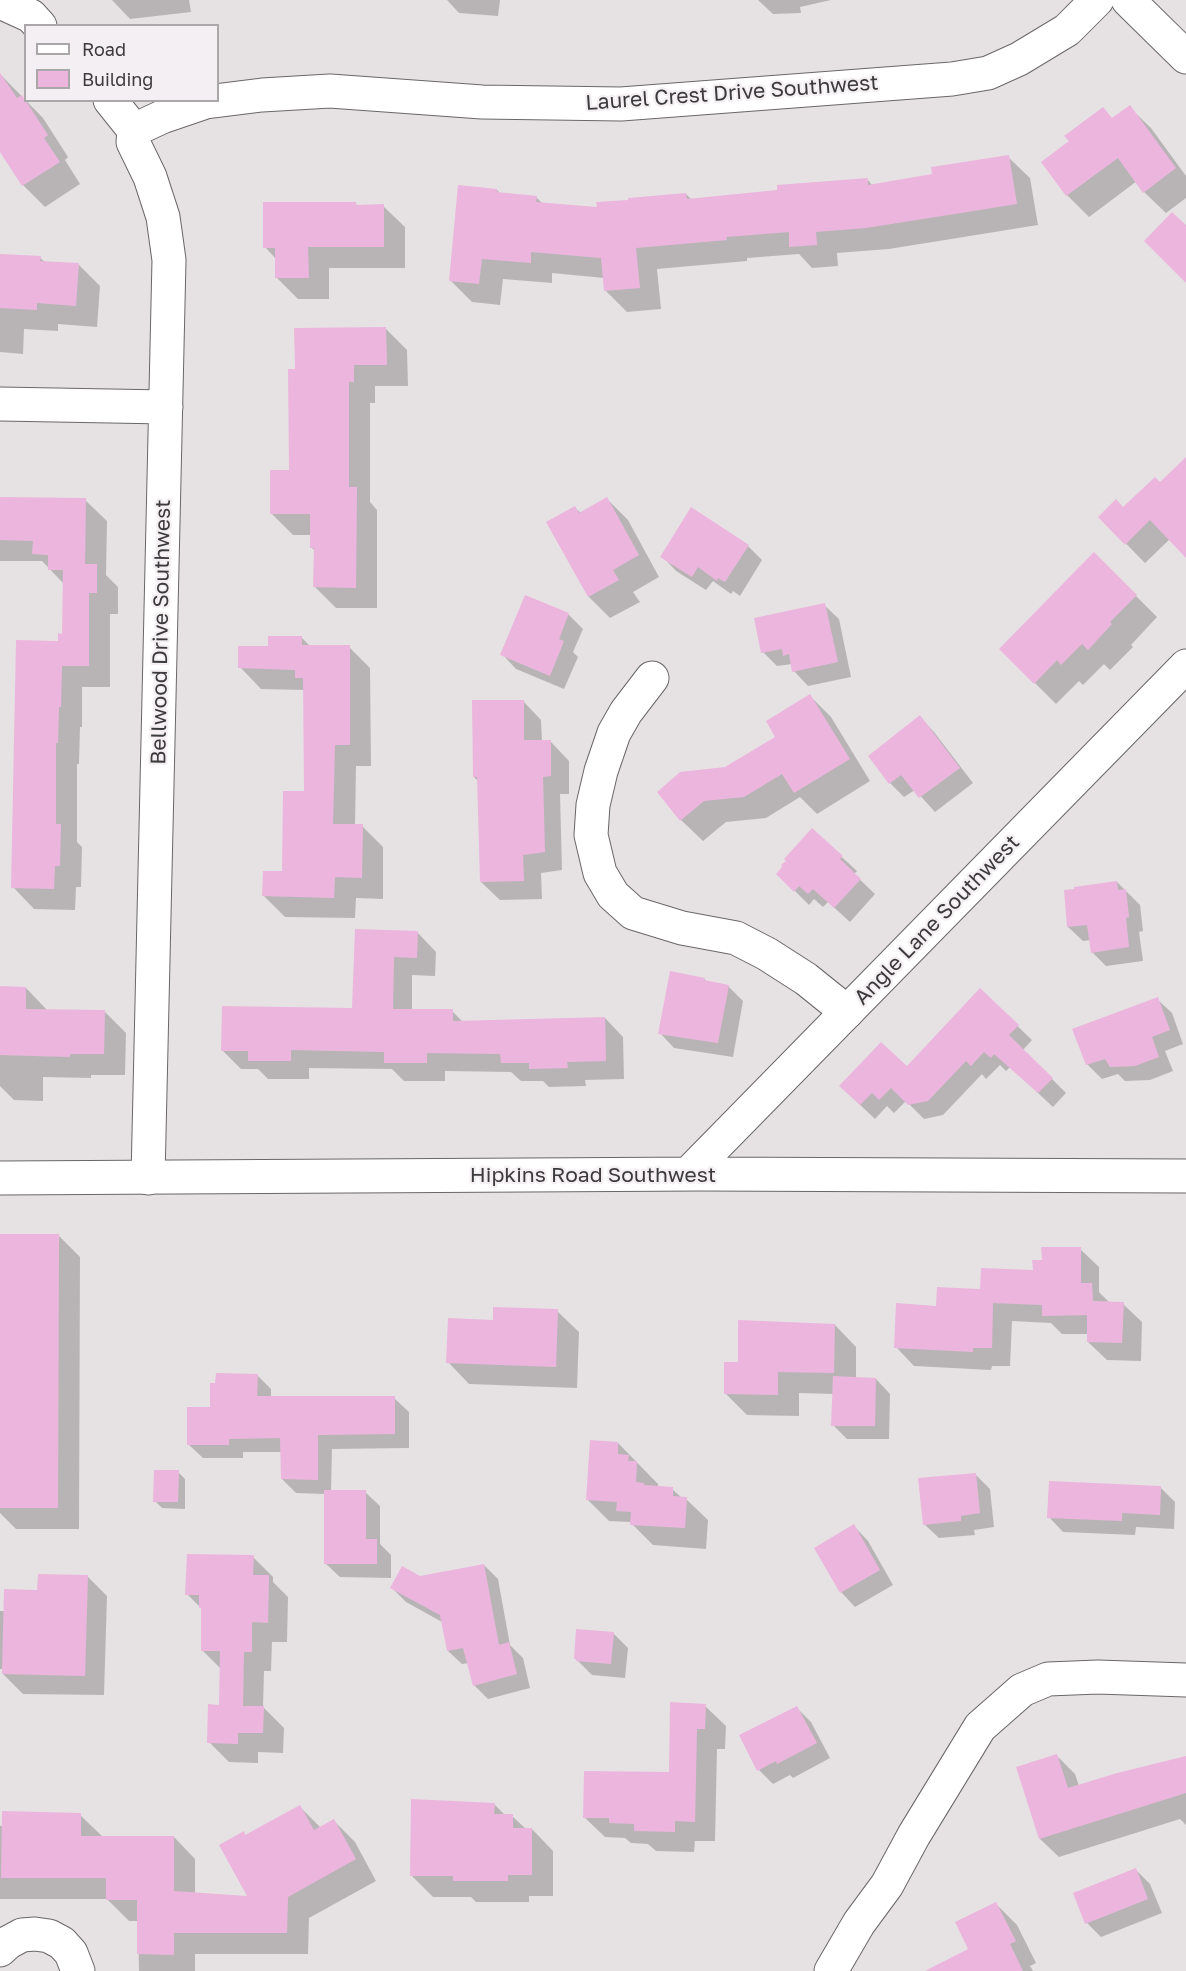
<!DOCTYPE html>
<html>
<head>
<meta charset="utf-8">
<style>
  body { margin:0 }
  #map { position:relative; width:1186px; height:1971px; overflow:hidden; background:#e6e2e4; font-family:"Golos Text",sans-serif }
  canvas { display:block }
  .legend { position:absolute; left:24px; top:24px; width:195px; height:78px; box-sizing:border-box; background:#f3eff2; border:2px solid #aaa7a9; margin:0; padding:8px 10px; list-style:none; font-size:18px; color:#3c3b3c }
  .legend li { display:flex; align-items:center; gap:12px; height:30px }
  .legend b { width:30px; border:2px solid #aaa7a9 }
</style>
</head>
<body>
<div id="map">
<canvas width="1186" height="1971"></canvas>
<ul class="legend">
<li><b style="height:8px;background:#fff"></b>Road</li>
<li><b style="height:16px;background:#ecb5dd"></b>Building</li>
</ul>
</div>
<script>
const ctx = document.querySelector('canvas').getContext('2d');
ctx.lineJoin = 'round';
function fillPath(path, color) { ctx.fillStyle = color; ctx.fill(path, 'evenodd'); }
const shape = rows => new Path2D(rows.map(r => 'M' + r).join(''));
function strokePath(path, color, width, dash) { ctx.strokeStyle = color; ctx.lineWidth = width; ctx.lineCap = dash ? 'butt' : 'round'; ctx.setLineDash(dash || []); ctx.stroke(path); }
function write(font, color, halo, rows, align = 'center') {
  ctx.font = font + ' "Golos Text",sans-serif'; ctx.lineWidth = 4.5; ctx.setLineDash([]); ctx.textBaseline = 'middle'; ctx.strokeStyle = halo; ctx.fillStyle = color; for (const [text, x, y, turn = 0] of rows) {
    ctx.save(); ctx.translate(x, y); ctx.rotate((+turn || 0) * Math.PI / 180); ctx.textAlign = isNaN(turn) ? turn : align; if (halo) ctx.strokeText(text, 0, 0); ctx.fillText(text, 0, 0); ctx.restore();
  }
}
fillPath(shape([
  [112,0,189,0,191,12,130,19],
  [447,0,500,0,498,16,459,13],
  [758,0,831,0,800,7,801,13,773,14],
  [0,74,43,118,68,157,65,160,80,184,45,207,23,185,0,150],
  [1129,107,1151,128,1186,176,1186,198,1166,213,1144,192,1137,181,1089,217,1067,195,1043,162,1113,119],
  [1008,157,1030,178,1038,225,889,249,837,253,838,266,812,268,799,254,747,258,747,261,657,269,661,309,627,312,605,290,604,278,552,273,552,283,503,279,500,305,472,302,451,281,497,190,501,194,536,197,543,204,598,209,686,194,692,200,779,191,867,179,873,186,934,175],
  [355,203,358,206,383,206,405,227,405,268,329,268,329,299,298,299,276,277,276,259,265,247],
  [0,255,40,258,45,262,78,264,100,286,97,327,58,324,58,331,24,329,23,354,0,352],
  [386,329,407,350,408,386,375,386,375,403,370,403,370,502,377,510,377,608,336,608,315,587,315,551,311,547,311,535,293,535,271,513,290,471,297,371],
  [1186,459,1186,556,1170,539,1145,563,1100,517,1123,509,1160,484],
  [0,498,85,500,107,521,106,575,118,587,118,614,110,614,110,687,82,687,82,727,80,727,79,764,77,764,77,842,82,847,81,887,76,887,75,910,34,909,13,887,60,642,64,635,64,584,42,561,0,561],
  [607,499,628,520,659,577,633,592,640,602,610,618,589,597,548,523,575,508,581,513],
  [748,546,762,560,740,596,733,591,731,594,713,581,706,590,676,571,662,556],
  [1094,554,1157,617,1131,645,1133,647,1110,670,1104,664,1083,685,1079,681,1056,704,1001,649],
  [824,605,839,619,851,677,808,686,794,671,792,664,777,666,763,652],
  [568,614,583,629,573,652,578,657,564,689,516,669,502,654],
  [301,637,311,647,349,647,370,668,371,766,356,766,355,826,362,826,383,847,383,899,356,898,355,918,285,917,264,896,283,872,305,793,305,690,261,689,240,667,270,647],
  [810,696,831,717,870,781,817,814,800,797,766,818,726,822,703,841,681,820,659,792,725,769,777,737],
  [523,701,541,720,542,742,551,742,569,761,569,794,560,794,562,870,541,873,542,899,500,900,481,882,478,781,474,777],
  [920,717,934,732,973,783,935,812,915,790,904,797,890,783],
  [812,830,857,871,854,874,875,894,850,922,828,902,823,907,814,899,809,905,778,874],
  [1117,882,1140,905,1143,931,1139,932,1143,961,1106,966,1092,952,1090,940,1083,941,1068,927],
  [356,930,418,933,436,952,435,976,412,975,412,1011,452,1011,463,1022,605,1018,623,1037,624,1079,585,1080,586,1086,549,1087,543,1081,521,1081,511,1072,445,1071,445,1081,404,1081,392,1069,309,1068,309,1079,268,1079,258,1069,241,1069,222,1050,354,1009],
  [704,979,708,982,728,986,743,1001,733,1057,674,1048,660,1033],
  [0,988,26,988,47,1010,104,1011,126,1033,125,1075,91,1075,91,1078,43,1077,43,1101,14,1100,0,1086],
  [980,990,1032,1040,1023,1050,1066,1093,1053,1107,1010,1067,1006,1071,1000,1065,986,1079,982,1074,943,1115,924,1119,906,1101,894,1113,887,1106,875,1119,855,1100,907,1068],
  [1157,999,1172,1013,1183,1044,1165,1051,1173,1071,1150,1080,1125,1081,1118,1074,1102,1079,1087,1064],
  [0,1235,58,1235,80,1257,79,1529,16,1529,0,1513],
  [1080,1249,1099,1267,1099,1292,1110,1303,1123,1304,1142,1322,1141,1361,1107,1360,1088,1342,1089,1334,1062,1334,1051,1323,1012,1321,1010,1366,992,1366,991,1370,914,1366,896,1347,937,1308,981,1290,1034,1272,1043,1262],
  [557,1311,579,1332,577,1388,469,1384,448,1362,494,1321],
  [835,1325,856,1347,856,1379,876,1379,890,1394,889,1439,847,1439,833,1425,834,1394,799,1393,799,1416,747,1415,725,1393,739,1363],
  [257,1375,271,1389,271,1398,394,1398,409,1412,409,1448,332,1449,331,1492,365,1492,380,1506,380,1544,391,1555,391,1578,340,1577,325,1563,325,1494,296,1493,282,1479,282,1452,243,1452,243,1458,203,1458,188,1444,212,1408],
  [618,1443,658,1484,658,1488,672,1489,682,1498,686,1499,708,1520,706,1549,653,1545,630,1522,609,1521,587,1499],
  [178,1472,185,1479,185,1509,162,1508,155,1501],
  [975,1474,990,1489,994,1527,974,1530,975,1535,939,1538,924,1524],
  [1161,1488,1175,1502,1174,1529,1136,1527,1135,1535,1063,1532,1049,1517],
  [854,1526,868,1541,893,1585,855,1607,841,1592],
  [253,1557,273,1577,273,1582,288,1597,287,1642,272,1642,271,1671,264,1671,263,1707,284,1728,283,1753,258,1752,258,1763,229,1762,209,1742,220,1706,221,1669,202,1650,203,1610,187,1594],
  [484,1565,498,1579,510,1645,523,1658,530,1688,488,1699,474,1685,469,1663,462,1664,448,1651,442,1622,406,1602,392,1588,420,1578],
  [87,1576,107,1596,104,1695,23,1694,3,1674,4,1669,0,1669,0,1611,5,1611,39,1591],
  [614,1634,628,1648,625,1678,592,1675,575,1658],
  [705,1706,726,1726,725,1749,717,1749,715,1841,695,1841,694,1852,656,1851,648,1844,631,1843,625,1838,605,1837,584,1817,671,1774],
  [797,1708,811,1722,830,1758,793,1778,790,1775,773,1784,759,1770],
  [1057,1756,1075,1774,1079,1786,1186,1757,1186,1825,1180,1819,1059,1857,1040,1839,1018,1768],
  [494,1804,506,1816,512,1816,526,1829,532,1829,553,1851,553,1896,529,1896,529,1902,476,1902,471,1897,433,1897,411,1875],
  [300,1807,321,1828,334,1821,355,1842,376,1881,309,1918,308,1954,195,1954,195,1971,139,1971,138,1921,129,1921,107,1899,0,1899,0,1826,80,1815,102,1836,174,1837,195,1859,195,1894,250,1897,243,1833,246,1836],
  [1136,1870,1150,1884,1162,1913,1101,1937,1087,1923],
  [996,1904,1017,1925,1036,1963,1030,1966,1033,1971,942,1971,970,1950]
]), '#0003');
fillPath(shape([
  [0,73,17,98,22,95,48,135,44,138,60,162,22,186,0,152],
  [1130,105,1176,168,1143,193,1118,158,1066,196,1041,162,1069,141,1064,136,1103,107,1112,118],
  [1009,155,1017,204,866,228,816,232,817,245,789,247,789,232,726,237,727,240,636,248,640,288,604,291,601,258,531,252,531,263,482,259,479,284,449,281,458,185,497,189,497,192,537,196,536,202,597,207,596,202,628,200,628,198,686,193,687,199,777,190,777,185,868,178,868,185,932,174,931,167],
  [263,202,356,202,356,205,384,204,384,247,308,247,309,278,275,278,275,248,263,248],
  [1172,212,1186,225,1186,283,1144,241],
  [0,254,41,256,40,261,79,263,76,306,37,303,37,310,0,308],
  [386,327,387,365,354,365,354,382,349,382,349,487,357,487,356,588,313,587,314,548,310,548,310,514,270,514,270,470,289,470,288,369,295,369,294,328],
  [1186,457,1186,558,1150,520,1125,545,1098,517,1116,499,1123,507,1155,477,1160,482],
  [0,497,86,498,85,564,97,564,97,593,89,593,89,666,62,666,61,707,59,707,58,743,56,743,56,824,61,824,60,866,55,866,54,889,11,888,16,640,58,641,58,633,62,634,63,570,48,570,48,555,32,554,33,541,0,540],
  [607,497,639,555,613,570,619,580,588,597,546,522,575,506,579,513],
  [691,507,749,545,725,582,718,578,717,581,698,567,692,577,660,557],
  [1094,552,1137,595,1110,622,1112,624,1088,650,1082,644,1061,665,1057,660,1034,684,999,649],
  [525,595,569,613,559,639,564,641,550,676,500,655],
  [825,603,838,662,792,672,789,654,783,656,782,649,761,653,754,618],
  [268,636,302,636,302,645,350,645,350,745,335,745,333,824,363,824,362,878,335,877,334,898,262,896,263,871,282,871,283,791,304,791,303,678,295,678,295,670,238,668,238,646,268,646],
  [810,694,850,759,794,793,782,774,744,797,704,801,680,821,657,792,680,772,725,767,775,737,766,721],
  [472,700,524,700,524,740,551,740,551,776,543,777,545,852,523,855,524,881,480,882,477,777,473,777],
  [920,715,960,768,919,798,901,775,889,784,868,756],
  [812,828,843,856,840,859,861,879,834,908,813,889,808,894,799,886,794,892,776,874,782,867,781,865,786,861,784,859],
  [1117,881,1118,890,1126,889,1129,917,1126,918,1129,947,1091,953,1087,925,1067,927,1064,890,1074,889,1074,887],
  [355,929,418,931,417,958,394,957,393,1009,453,1009,453,1021,605,1017,606,1061,567,1062,568,1068,529,1069,529,1063,501,1063,500,1054,427,1053,427,1063,384,1063,384,1052,291,1050,291,1061,248,1061,248,1051,221,1051,222,1006,352,1008],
  [670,971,705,978,704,980,729,985,718,1043,658,1034],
  [0,986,26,987,26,1009,105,1010,104,1054,70,1054,70,1057,0,1055],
  [980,988,1019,1025,1009,1035,1053,1078,1038,1093,994,1054,991,1058,984,1052,971,1066,966,1061,928,1101,908,1105,891,1088,879,1100,872,1093,860,1105,839,1086,881,1042,907,1066],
  [1158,997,1170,1030,1152,1037,1159,1057,1135,1066,1110,1067,1105,1059,1086,1065,1072,1029],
  [0,1234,59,1234,58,1508,0,1508],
  [1041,1247,1081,1247,1081,1283,1092,1283,1093,1301,1124,1302,1122,1343,1087,1342,1087,1315,1042,1316,1042,1305,993,1303,992,1348,973,1348,973,1352,894,1348,896,1303,936,1306,937,1287,980,1289,981,1268,1033,1270,1032,1260,1042,1260],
  [493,1307,558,1309,556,1367,446,1363,448,1318,493,1320],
  [738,1320,835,1324,834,1373,778,1372,778,1395,724,1394,724,1362,738,1362],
  [216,1373,258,1374,257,1396,395,1396,395,1434,318,1435,318,1480,281,1479,280,1438,229,1439,229,1445,187,1445,187,1407,210,1407,210,1383,215,1383],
  [833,1376,876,1378,875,1426,831,1426],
  [590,1440,618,1442,618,1454,629,1455,628,1461,637,1461,636,1482,644,1483,644,1485,673,1487,673,1496,687,1497,685,1528,630,1525,631,1512,616,1511,617,1502,586,1500],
  [154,1470,179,1470,178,1502,153,1502],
  [976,1473,980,1513,961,1516,961,1521,923,1525,918,1478],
  [1049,1481,1161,1486,1160,1515,1122,1513,1122,1521,1047,1518],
  [324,1490,366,1490,366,1539,377,1539,377,1564,324,1564],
  [854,1524,880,1570,840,1593,814,1548],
  [187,1554,254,1555,253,1575,269,1575,268,1623,252,1622,252,1652,244,1652,243,1706,264,1706,263,1733,238,1733,238,1744,207,1743,208,1704,219,1705,220,1651,201,1651,201,1608,199,1608,199,1595,185,1595],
  [484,1564,499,1645,509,1642,517,1674,473,1686,463,1648,447,1651,440,1615,390,1588,402,1566,420,1576],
  [38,1574,88,1575,85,1676,2,1674,4,1589,37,1590],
  [576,1629,614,1632,611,1664,576,1661,577,1659,574,1659],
  [670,1702,706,1704,705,1729,697,1729,695,1822,675,1821,675,1832,634,1831,634,1824,609,1823,609,1818,583,1818,584,1771,669,1772],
  [797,1706,817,1743,777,1764,776,1761,757,1771,739,1735],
  [1057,1754,1068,1788,1117,1773,1186,1756,1186,1793,1039,1839,1016,1767],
  [411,1799,495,1803,494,1814,513,1814,513,1828,532,1828,532,1875,508,1875,508,1881,453,1881,453,1876,410,1876],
  [300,1805,314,1830,334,1819,356,1859,288,1897,287,1933,174,1933,174,1955,137,1954,137,1900,106,1900,106,1878,1,1878,2,1811,81,1813,81,1836,174,1836,174,1891,247,1896,219,1845,244,1831,245,1835],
  [1136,1868,1148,1899,1085,1924,1073,1893],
  [996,1902,1016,1941,1010,1944,1023,1971,925,1971,968,1949,955,1922]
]), '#ecb5dd');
const minor = shape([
  [1128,0,1186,57],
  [0,2,31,16,40,26],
  [110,100,134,130,133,142,150,177,163,217,169,260,148,1178],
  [134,130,162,117,206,102,262,95,330,91,482,102,621,104,952,79,988,73,1019,59,1067,30,1097,0],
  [0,404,166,407],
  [652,678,626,712,614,733,601,771,593,805,591,835,600,873,613,895,633,913,682,928,736,938,767,954,806,979,847,1012],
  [0,1950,9,1942,22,1935,35,1934,49,1936,62,1943,71,1953,78,1971],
  [831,1971,859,1923,887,1885,914,1835,980,1727,1022,1690,1048,1679,1098,1677,1186,1680]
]);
const tertiary = shape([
  [688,1174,1186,666],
  [0,1178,702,1174,1186,1176]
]);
strokePath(minor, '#6a6769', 35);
strokePath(tertiary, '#6a6769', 35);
strokePath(minor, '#fff', 33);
strokePath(tertiary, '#fff', 33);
write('21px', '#3c3b3c', '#f3eff2', [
  ["Laurel Crest Drive Southwest",732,93,-4],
  ["Bellwood Drive Southwest",161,632,-89],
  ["Angle Lane Southwest",937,920,-46],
  ["Hipkins Road Southwest",593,1175]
]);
</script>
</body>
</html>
